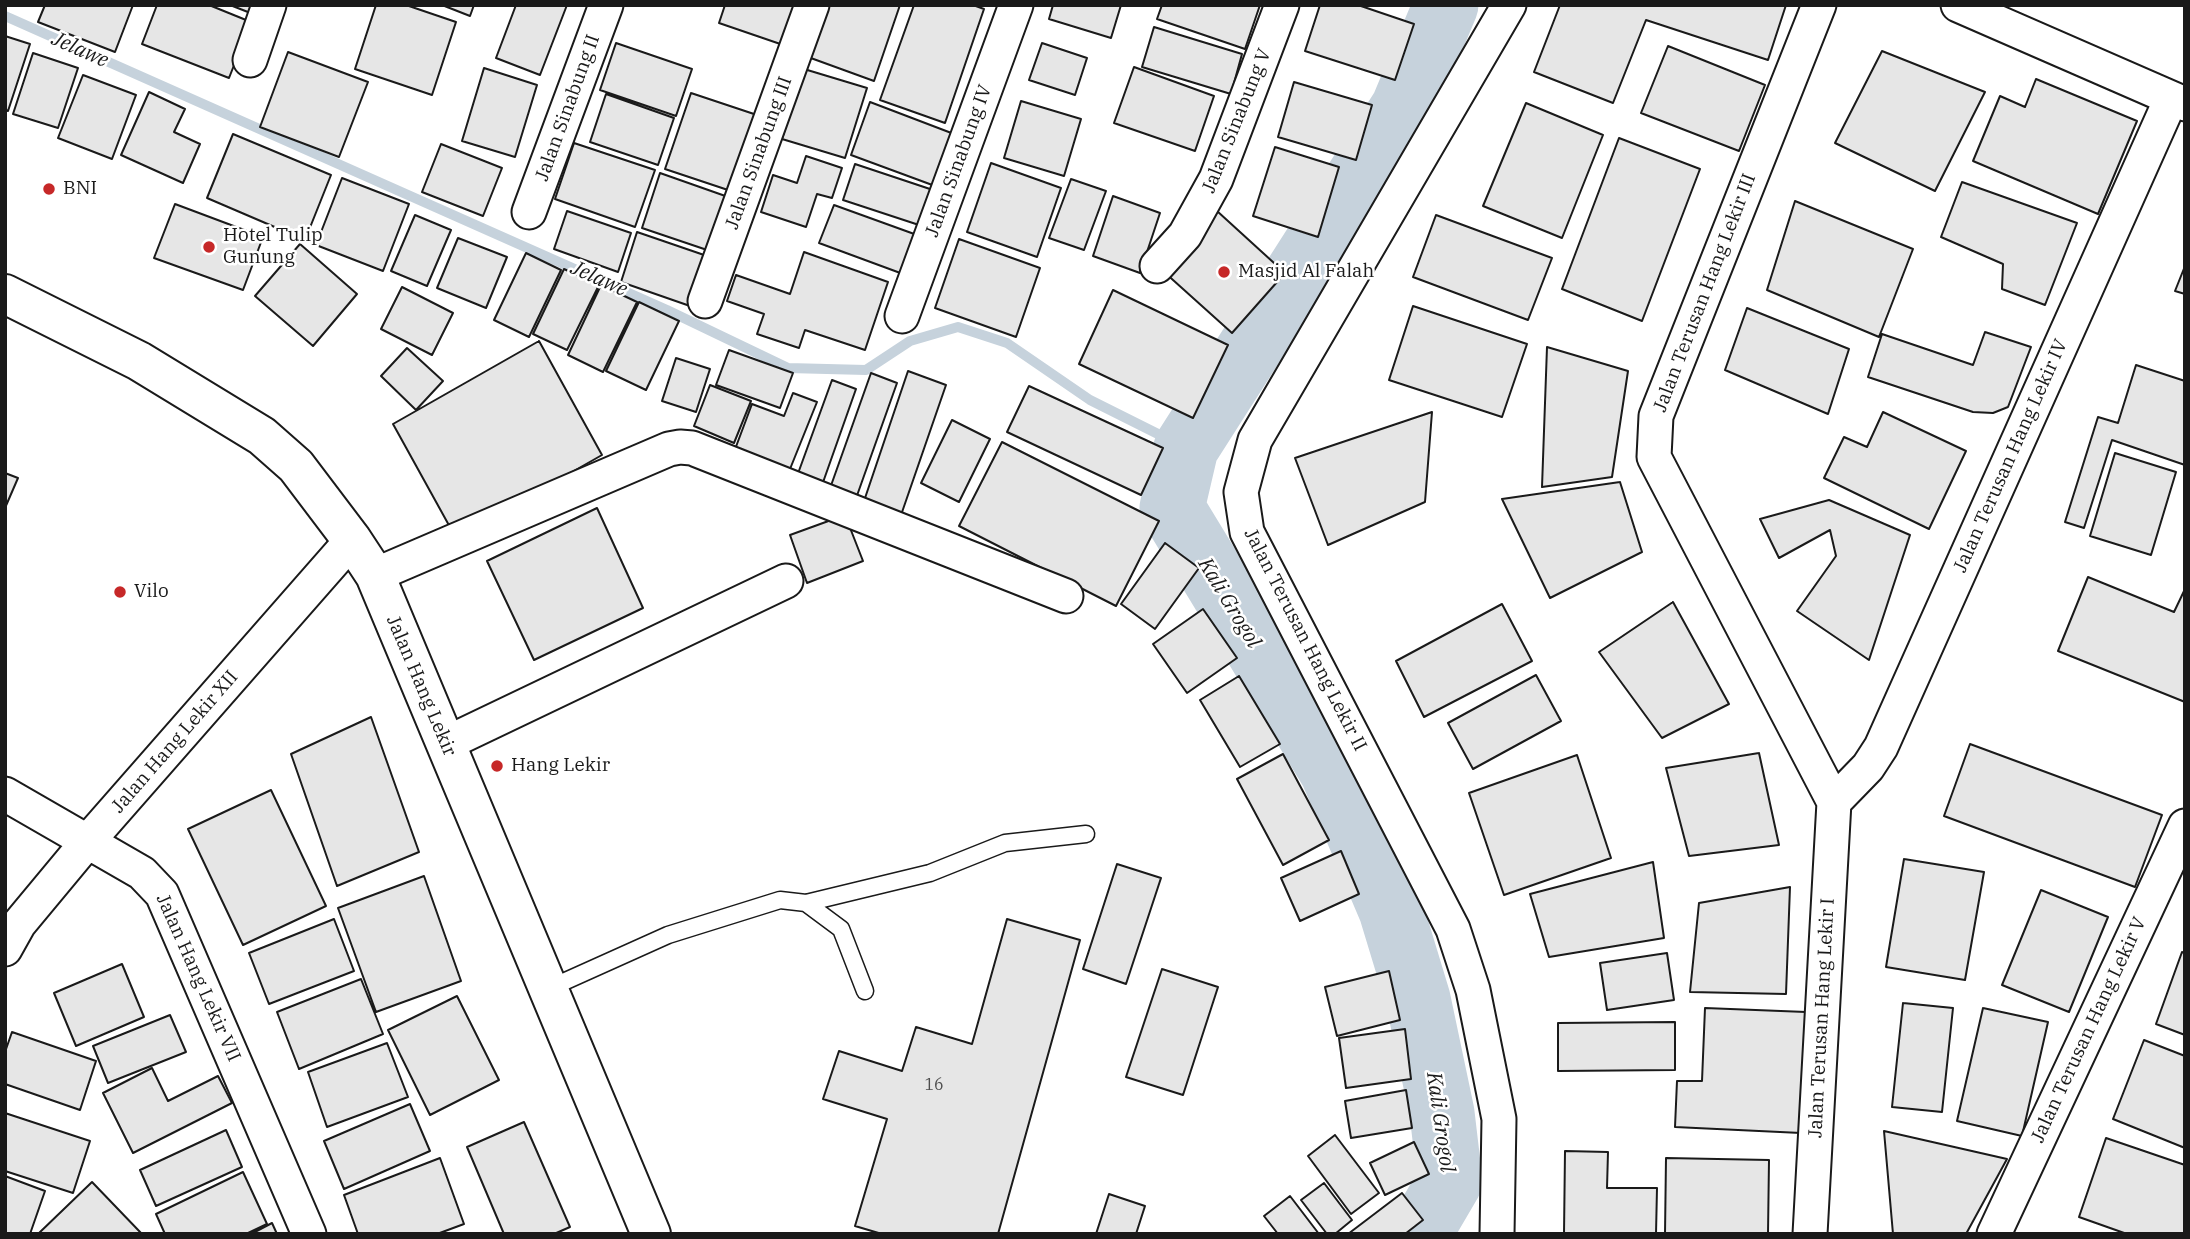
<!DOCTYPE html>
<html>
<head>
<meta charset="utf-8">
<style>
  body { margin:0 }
  #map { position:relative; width:2190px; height:1239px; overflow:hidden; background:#fff; font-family:"IBM Plex Serif",serif }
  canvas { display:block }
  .frame { position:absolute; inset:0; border:7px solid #1a1a1a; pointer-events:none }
</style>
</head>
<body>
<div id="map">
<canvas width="2190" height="1239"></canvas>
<div class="frame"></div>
</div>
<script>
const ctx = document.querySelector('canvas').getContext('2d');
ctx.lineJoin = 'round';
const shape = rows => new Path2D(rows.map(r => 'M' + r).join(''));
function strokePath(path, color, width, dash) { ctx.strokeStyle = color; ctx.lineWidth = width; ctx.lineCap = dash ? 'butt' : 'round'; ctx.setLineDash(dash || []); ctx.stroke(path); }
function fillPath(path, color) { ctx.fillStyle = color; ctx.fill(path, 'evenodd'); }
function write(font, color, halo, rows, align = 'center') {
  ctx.font = font + ' "IBM Plex Serif",serif'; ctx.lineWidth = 5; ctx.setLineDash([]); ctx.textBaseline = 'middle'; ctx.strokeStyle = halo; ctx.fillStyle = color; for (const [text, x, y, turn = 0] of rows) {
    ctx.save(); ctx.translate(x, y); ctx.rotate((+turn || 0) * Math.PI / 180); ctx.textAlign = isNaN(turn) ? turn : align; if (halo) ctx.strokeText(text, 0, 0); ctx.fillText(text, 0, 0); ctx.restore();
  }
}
strokePath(shape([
  [5,16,667,310,788,368,866,370,910,341,958,327,1007,343,1090,400,1186,448]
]), '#c6d2dc', 10);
strokePath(shape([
  [1419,1234,1450,1181,1442,1113,1418,999,1391,910,1332,771,1172,508,1186,448,1403,108,1446,5]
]), '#c6d2dc', 65);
const building = shape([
  [45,5,133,5,115,52,38,22,45,5],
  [157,5,209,5,251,22,229,78,142,44,157,5],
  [230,5,256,5,253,14,230,5],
  [376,5,406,5,456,22,432,95,355,69,376,5],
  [442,5,474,5,470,16,442,5],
  [516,5,567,5,540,75,496,58,516,5],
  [725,5,807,5,792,48,719,23,725,5],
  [827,5,900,5,874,81,808,57,827,5],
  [914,5,973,5,984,9,945,123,880,100,914,5],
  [1053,5,1121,5,1111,38,1049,19,1053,5],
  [1162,5,1260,5,1245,49,1157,19,1162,5],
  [1320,5,1358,5,1414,24,1395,80,1305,51,1320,5],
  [1560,5,1786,5,1768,60,1646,20,1613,103,1534,72,1560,5],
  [1154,27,1242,54,1231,94,1142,67,1154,27],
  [5,36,30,44,8,111,5,110,5,36],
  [616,43,692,69,676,116,600,90,616,43],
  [1042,43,1087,58,1075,95,1029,80,1042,43],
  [1668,46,1765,85,1739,151,1641,113,1668,46],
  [1882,51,1985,92,1935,191,1835,143,1882,51],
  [288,52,368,82,339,157,260,127,288,52],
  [33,53,78,68,58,128,13,114,33,53],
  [1134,67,1214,96,1195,151,1114,123,1134,67],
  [484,68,537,85,515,157,462,141,484,68],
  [804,69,867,88,845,158,782,139,804,69],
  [83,75,136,95,112,159,58,138,83,75],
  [2036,79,2137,121,2098,214,1973,161,2000,96,2025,107,2036,79],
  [1294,82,1372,105,1356,160,1278,137,1294,82],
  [149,92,185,109,174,132,200,144,183,183,121,155,149,92],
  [691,93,760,116,734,192,665,169,691,93],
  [606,94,674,118,658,165,590,142,606,94],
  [1021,101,1081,119,1064,176,1004,158,1021,101],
  [870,102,954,134,935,186,851,155,870,102],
  [1526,103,1603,135,1562,238,1483,206,1526,103],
  [233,134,331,175,305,240,207,198,233,134],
  [1619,138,1700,169,1642,321,1562,289,1619,138],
  [574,143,655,170,635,227,555,199,574,143],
  [441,144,502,168,483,216,422,192,441,144],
  [1275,147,1339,167,1318,237,1253,216,1275,147],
  [806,156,842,168,832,198,817,194,806,227,761,212,773,175,797,183,806,156],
  [991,163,1061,188,1037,257,967,232,991,163],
  [855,164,933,190,922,226,843,200,855,164],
  [660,173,731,198,713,252,642,228,660,173],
  [342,178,409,204,383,271,316,245,342,178],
  [1071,179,1106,191,1084,250,1049,238,1071,179],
  [1962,182,2077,223,2045,305,2002,289,2003,264,1941,237,1962,182],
  [1113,196,1160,213,1140,273,1093,256,1113,196],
  [1795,201,1913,249,1879,337,1767,290,1795,201],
  [175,204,263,237,243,290,154,258,175,204],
  [834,205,917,235,903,274,819,243,834,205],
  [567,211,631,233,618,272,554,249,567,211],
  [1217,211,1285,273,1232,333,1163,271,1217,211],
  [415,215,451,230,427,286,391,271,415,215],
  [1436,215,1552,258,1528,320,1413,277,1436,215],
  [637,232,707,256,690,306,621,282,637,232],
  [458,238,507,257,486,308,437,288,458,238],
  [959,239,1040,268,1016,337,935,308,959,239],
  [300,244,357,294,313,346,255,296,300,244],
  [804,252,888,282,865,350,805,330,799,348,757,334,764,314,727,301,736,275,790,294,804,252],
  [526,253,561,270,529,337,494,320,526,253],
  [2185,266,2185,294,2175,291,2185,266],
  [564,269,599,285,567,350,533,334,564,269],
  [601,285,637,302,603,372,568,355,601,285],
  [402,287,453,313,432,355,381,329,402,287],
  [1113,290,1228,345,1193,418,1079,364,1113,290],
  [639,302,679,321,646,390,606,371,639,302],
  [1413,306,1527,344,1502,417,1389,380,1413,306],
  [1747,308,1849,349,1828,414,1725,370,1747,308],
  [1985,332,2031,347,2008,407,1993,413,1973,412,1868,377,1882,334,1973,365,1985,332],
  [539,341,602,455,456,538,393,424,539,341],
  [1547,347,1628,371,1612,477,1542,487,1547,347],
  [407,348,443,381,416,410,381,376,407,348],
  [729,350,793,373,780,408,716,385,729,350],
  [676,358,710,369,696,412,662,401,676,358],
  [2136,365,2185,381,2185,465,2112,440,2084,528,2065,522,2098,417,2118,423,2136,365],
  [908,371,946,385,900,518,863,504,908,371],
  [871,373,897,383,854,504,828,494,871,373],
  [832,380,856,389,821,488,796,479,832,380],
  [710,385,751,401,734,443,694,426,710,385],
  [1029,386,1163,448,1141,495,1007,432,1029,386],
  [793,393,817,402,788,474,734,452,752,404,784,416,793,393],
  [1432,412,1425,502,1328,545,1295,458,1432,412],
  [1883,412,1966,451,1929,529,1824,478,1844,437,1867,447,1883,412],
  [952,420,990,439,959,502,921,483,952,420],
  [1002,442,1159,521,1116,606,959,526,1002,442],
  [2115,453,2176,472,2151,555,2090,536,2115,453],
  [5,473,18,478,5,508,5,473],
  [1620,482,1642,552,1550,598,1502,499,1620,482],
  [1829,500,1910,535,1869,660,1797,611,1836,556,1830,530,1779,558,1760,519,1829,500],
  [597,508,643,608,534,660,487,561,597,508],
  [845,515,863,561,807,583,790,535,845,515],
  [1165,543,1199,568,1155,629,1121,604,1165,543],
  [2088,577,2174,612,2185,589,2185,702,2058,651,2088,577],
  [1673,602,1729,704,1662,738,1599,652,1673,602],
  [1502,604,1532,661,1424,717,1396,661,1502,604],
  [1203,609,1237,658,1187,693,1153,644,1203,609],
  [1536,675,1561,721,1473,769,1448,723,1536,675],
  [1239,676,1280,744,1240,767,1200,700,1239,676],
  [371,717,419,852,337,886,291,754,371,717],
  [1970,744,2162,815,2135,887,1944,816,1970,744],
  [1759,753,1779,845,1689,856,1666,768,1759,753],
  [1283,754,1329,840,1283,865,1237,779,1283,754],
  [1577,755,1611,858,1504,895,1469,793,1577,755],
  [271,790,326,906,243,945,188,829,271,790],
  [1341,851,1359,894,1300,921,1281,878,1341,851],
  [1904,859,1984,872,1965,980,1886,967,1904,859],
  [1653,862,1664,938,1549,957,1530,894,1653,862],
  [1117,864,1161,878,1126,984,1083,969,1117,864],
  [424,876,461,981,376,1012,338,908,424,876],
  [1790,887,1786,994,1690,992,1699,903,1790,887],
  [2041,890,2108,917,2069,1012,2002,985,2041,890],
  [334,919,354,971,269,1004,249,953,334,919],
  [1007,919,1080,940,998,1234,882,1234,855,1226,887,1119,823,1099,839,1051,902,1071,916,1027,972,1044,1007,919],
  [2182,952,2185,953,2185,1035,2156,1024,2182,952],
  [1667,953,1674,1000,1607,1010,1600,963,1667,953],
  [122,964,144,1017,76,1046,54,993,122,964],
  [1162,969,1218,987,1183,1095,1126,1077,1162,969],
  [1389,971,1400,1020,1337,1036,1325,987,1389,971],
  [361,979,383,1034,299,1069,277,1012,361,979],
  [457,996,499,1080,430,1115,388,1030,457,996],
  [1903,1003,1953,1008,1942,1112,1892,1107,1903,1003],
  [1705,1008,1806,1012,1801,1133,1675,1127,1677,1081,1702,1081,1705,1008],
  [1983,1008,2048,1022,2022,1136,1957,1121,1983,1008],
  [170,1015,186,1052,108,1083,93,1046,170,1015],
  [1675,1022,1675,1070,1558,1071,1558,1023,1675,1022],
  [1405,1029,1411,1079,1346,1088,1339,1038,1405,1029],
  [12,1032,96,1061,80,1110,5,1084,5,1052,12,1032],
  [2144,1040,2185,1056,2185,1148,2113,1119,2144,1040],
  [387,1043,408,1097,327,1127,308,1072,387,1043],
  [152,1068,168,1101,218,1076,232,1103,133,1153,103,1093,152,1068],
  [1406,1090,1412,1128,1351,1138,1345,1101,1406,1090],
  [410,1104,430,1151,344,1189,324,1141,410,1104],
  [5,1113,90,1141,73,1193,5,1171,5,1113],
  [524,1122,570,1227,554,1234,504,1234,467,1147,524,1122],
  [226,1130,242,1167,156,1206,140,1170,226,1130],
  [1884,1131,2007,1159,1966,1234,1893,1234,1884,1131],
  [1335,1135,1379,1193,1351,1214,1308,1156,1335,1135],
  [2106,1138,2185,1165,2185,1234,2127,1234,2079,1217,2106,1138],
  [1414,1142,1429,1174,1385,1195,1370,1163,1414,1142],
  [1565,1151,1608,1152,1607,1188,1657,1188,1656,1234,1564,1234,1565,1151],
  [440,1158,464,1224,437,1234,358,1234,344,1195,440,1158],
  [1666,1158,1769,1160,1768,1234,1665,1234,1666,1158],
  [243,1172,267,1224,246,1234,165,1234,156,1214,243,1172],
  [5,1176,45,1191,30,1234,5,1234,5,1176],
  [92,1182,141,1233,38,1234,92,1182],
  [1324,1183,1352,1220,1335,1234,1327,1234,1301,1200,1324,1183],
  [1402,1193,1423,1220,1405,1234,1348,1234,1402,1193],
  [1109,1194,1145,1206,1136,1234,1096,1234,1109,1194],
  [1290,1196,1319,1234,1278,1234,1264,1216,1290,1196],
  [272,1223,277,1234,251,1234,272,1223]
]);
fillPath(building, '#e6e6e6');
strokePath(building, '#1a1a1a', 2);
const lane = shape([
  [806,903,930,873,1005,843,1086,834],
  [550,988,668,935,780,900,806,903,841,929,865,991]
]);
const street = shape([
  [1819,5,1656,416,1654,457,1834,802],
  [1958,5,2185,104],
  [250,60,269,5],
  [529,212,606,5],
  [1157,266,1185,235,1216,179,1282,5],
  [705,301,812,5],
  [902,316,1016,5],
  [375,575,669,449,680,447,692,448,1066,596],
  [445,744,786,581],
  [5,794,142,873,162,894,309,1234],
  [1834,802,1868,767,1881,747,2171,99],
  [5,949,19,924,88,841,352,540],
  [1497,1234,1499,1119,1473,990,1453,929,1247,532,1241,492,1255,440,1509,5],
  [1810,1234,1834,802],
  [1994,1234,2185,826]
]);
const primary = shape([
  [5,294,139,361,262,436,296,466,352,540,375,575,651,1234]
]);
strokePath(lane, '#1a1a1a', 19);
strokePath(street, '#1a1a1a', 37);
strokePath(primary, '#1a1a1a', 42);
strokePath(lane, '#fff', 16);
strokePath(street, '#fff', 33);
strokePath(primary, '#fff', 38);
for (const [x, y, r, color] of [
  [49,189,7,"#c62828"],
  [209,247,7,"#c62828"],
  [1224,272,7,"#c62828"],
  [120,592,7,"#c62828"],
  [497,766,7,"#c62828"]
]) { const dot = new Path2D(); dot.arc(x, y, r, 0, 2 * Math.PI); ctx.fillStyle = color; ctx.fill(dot); strokePath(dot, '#fff', 2.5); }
write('16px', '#4d4d4d', null, [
  ["16",934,1085]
]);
write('19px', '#1a1a1a', '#fff', [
  ["Jalan Sinabung II",568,108,-70],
  ["Jalan Sinabung V",1237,121,-68],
  ["Jalan Sinabung III",759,153,-70],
  ["Jalan Sinabung IV",959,161,-70],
  ["Jalan Terusan Hang Lekir III",1705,293,-69],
  ["Jalan Terusan Hang Lekir IV",2011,456,-66],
  ["Jalan Terusan Hang Lekir II",1305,640,63],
  ["Jalan Hang Lekir",421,686,67],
  ["Jalan Hang Lekir XII",175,742,-49],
  ["Jalan Hang Lekir VII",198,978,66],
  ["Jalan Terusan Hang Lekir I",1822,1018,-87],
  ["Jalan Terusan Hang Lekir V",2089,1030,-65]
]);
write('19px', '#1a1a1a', '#fff', [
  ["BNI",63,189],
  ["Hotel Tulip",223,236],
  ["Gunung",223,258],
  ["Masjid Al Falah",1238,272],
  ["Vilo",134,592],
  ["Hang Lekir",511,766]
], 'left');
write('italic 21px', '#1a1a1a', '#fff', [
  ["Jelawe",80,50,24],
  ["Jelawe",599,279,24],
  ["Kali Grogol",1229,603,59],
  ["Kali Grogol",1440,1122,82]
]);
</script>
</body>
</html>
